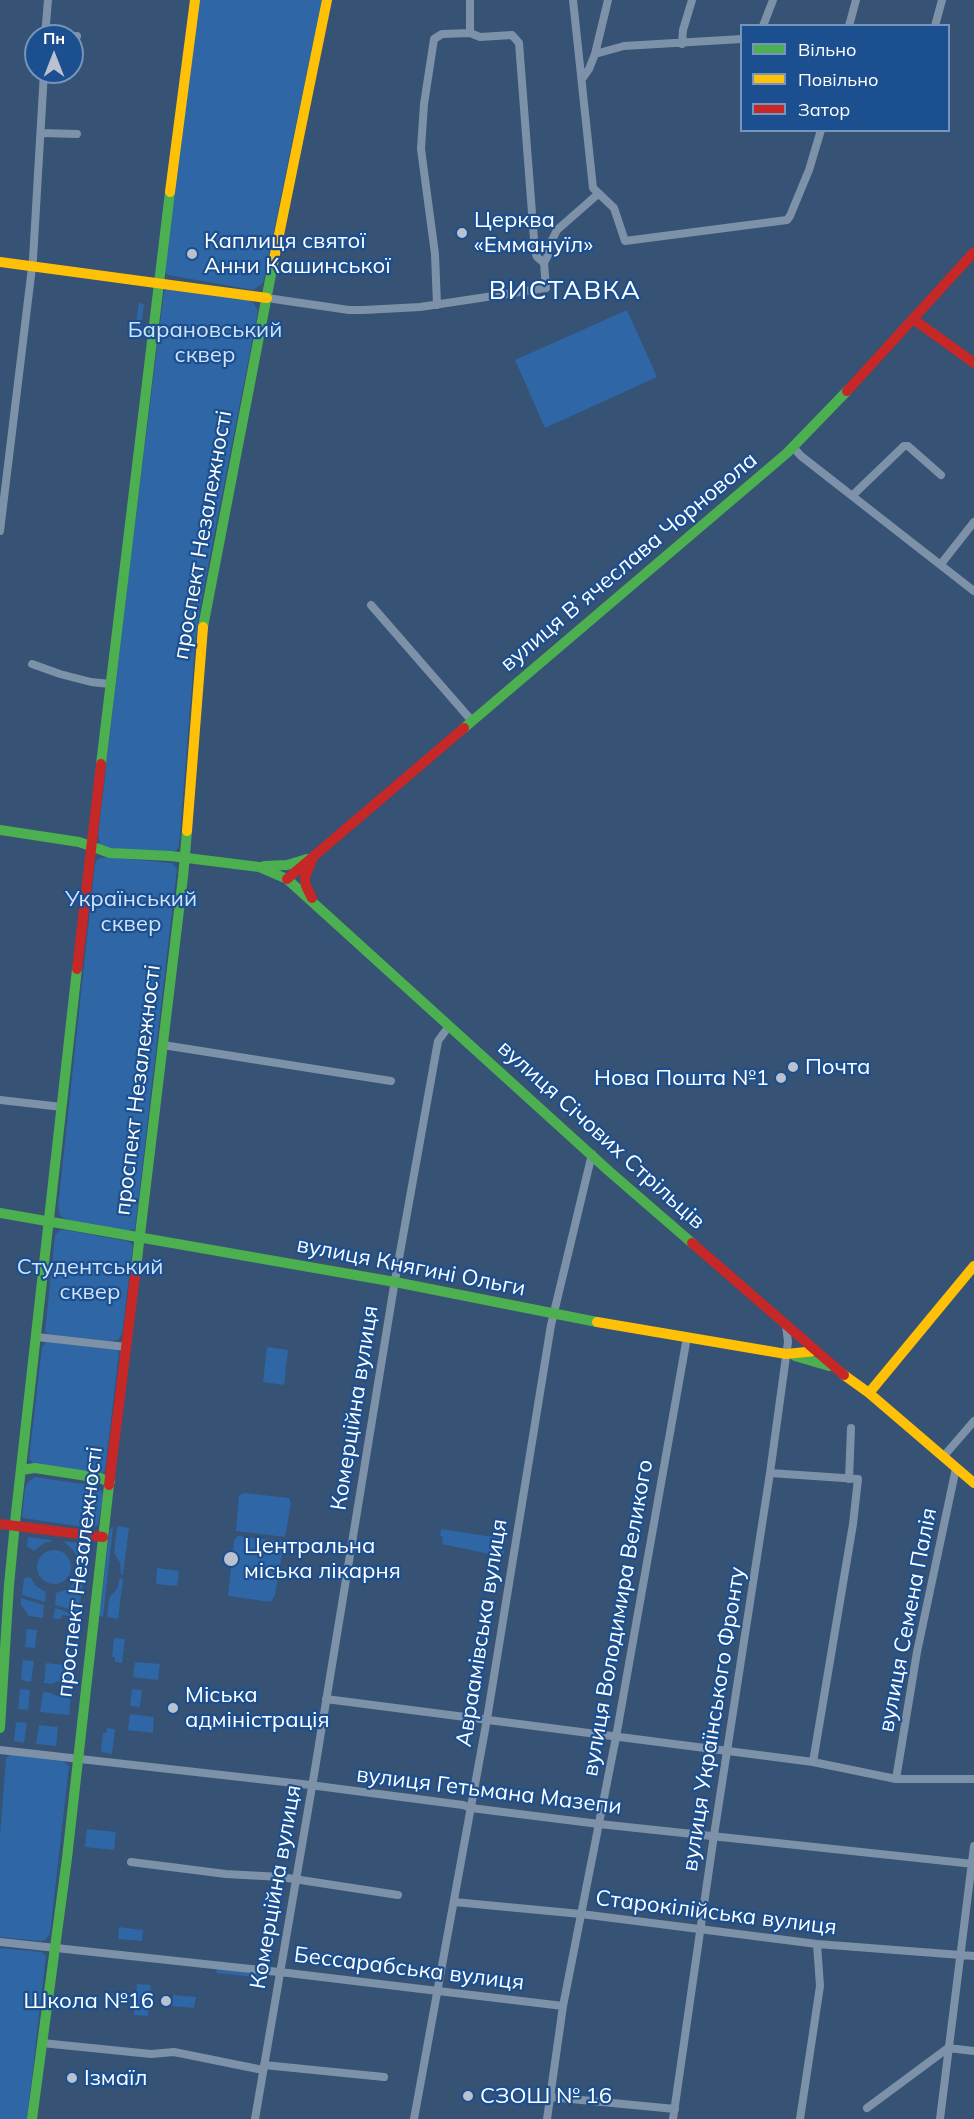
<!DOCTYPE html>
<html>
<head>
<meta charset="utf-8">
<style>
  body { margin:0 }
  #map { position:relative; width:974px; height:2119px; overflow:hidden; background:#365274; font-family:Mulish,sans-serif }
  canvas { display:block }
  .legend { position:absolute; left:740px; top:24px; width:210px; height:108px; box-sizing:border-box; background:#1b4f8f; border:2px solid #7695bc; margin:0; padding:8px 10px; list-style:none; font-size:18px; color:#fff }
  .legend li { display:flex; align-items:center; gap:12px; height:30px }
  .legend b { width:30px; border:2px solid #7695bc }
  .north { position:absolute; left:24px; top:24px; width:60px; height:60px; box-sizing:border-box; background:#1b4f8f; border:2px solid #7695bc; border-radius:50%; rotate:0deg; font-size:16px; font-weight:700; line-height:24px; text-align:center; color:#fff }
  .north::after { content:''; display:block; margin:auto; width:21px; height:27px; background:#b9c2ce; clip-path:polygon(50% 0,100% 100%,50% 72%,0 100%) }
</style>
</head>
<body>
<div id="map">
<canvas width="974" height="2119"></canvas>
<ul class="legend">
<li><b style="height:8px;background:#4caf50"></b>Вільно</li>
<li><b style="height:8px;background:#ffc107"></b>Повільно</li>
<li><b style="height:8px;background:#c62828"></b>Затор</li>
</ul>
<div class="north">Пн</div>
</div>
<script>
const ctx = document.querySelector('canvas').getContext('2d');
ctx.lineJoin = 'round';
function fillPath(path, color) { ctx.fillStyle = color; ctx.fill(path, 'evenodd'); }
const shape = rows => new Path2D(rows.map(r => 'M' + r).join(''));
function strokePath(path, color, width, dash) { ctx.strokeStyle = color; ctx.lineWidth = width; ctx.lineCap = dash ? 'butt' : 'round'; ctx.setLineDash(dash || []); ctx.stroke(path); }
function write(font, color, halo, rows, align = 'center') {
  ctx.font = font + ' Mulish,sans-serif'; ctx.lineWidth = 4.5; ctx.setLineDash([]); ctx.textBaseline = 'middle'; ctx.strokeStyle = halo; ctx.fillStyle = color; for (const [text, x, y, turn = 0] of rows) {
    ctx.save(); ctx.translate(x, y); ctx.rotate((+turn || 0) * Math.PI / 180); ctx.textAlign = isNaN(turn) ? turn : align; if (halo) ctx.strokeText(text, 0, 0); ctx.fillText(text, 0, 0); ctx.restore();
  }
}
fillPath(shape([
  [198,0,322,0,263,283,253,290,168,275,165,272],
  [167,288,247,300,253,302,258,311,200,607,195,646,179,846,176,851,171,852,104,848,100,845,98,835,130,564,164,292],
  [139,303,144,304,141,329,135,328],
  [627,310,657,377,545,428,515,360],
  [106,857,172,863,177,869,135,1229,128,1231,76,1222,64,1218,60,1215,58,1207,95,863,98,859],
  [65,1230,127,1241,133,1245,122,1334,118,1340,110,1341,48,1334,45,1332,55,1235,60,1230],
  [46,1342,116,1350,119,1352,105,1471,102,1474,33,1463,29,1459,42,1347],
  [267,1347,288,1350,284,1385,263,1382],
  [35,1477,97,1486,102,1492,103,1497,98,1525,91,1528,23,1518,22,1516,25,1488,28,1482],
  [245,1493,289,1498,291,1503,285,1537,236,1531,239,1495],
  [117,1526,129,1528,123,1575,121,1575,120,1563,114,1553],
  [113,1527,103,1617,99,1616,110,1529],
  [441,1529,506,1539,503,1557,442,1544,443,1537,440,1536],
  [238,1536,281,1541,284,1543,275,1595,271,1602,228,1596,234,1540],
  [28,1537,52,1540,52,1541,44,1543,34,1551,27,1546],
  [63,1541,87,1544,86,1559,79,1561,74,1551],
  '37 1567a17 17 0 1 1 34 0a17 17 0 1 1-34 0Z',
  [157,1568,179,1571,177,1586,156,1584],
  [30,1577,36,1586,46,1592,45,1602,22,1595,24,1578],
  [120,1578,123,1579,118,1619,107,1617,109,1598,117,1589],
  [77,1579,83,1582,79,1612,55,1605,56,1593,68,1589],
  [21,1598,44,1605,43,1618,29,1616,21,1605],
  [55,1608,79,1616,78,1621,71,1620,71,1616,62,1615,61,1619,53,1619],
  [27,1629,37,1630,35,1648,25,1647],
  [114,1638,125,1639,122,1663,115,1662,115,1657,112,1657],
  [23,1660,34,1661,31,1682,21,1680],
  [135,1662,160,1664,158,1680,133,1677],
  [46,1663,75,1666,72,1686,65,1686,58,1681,52,1684,44,1683],
  [20,1689,30,1690,28,1710,18,1709],
  [132,1689,142,1690,140,1707,130,1706],
  [43,1692,51,1693,57,1696,63,1694,71,1695,69,1715,40,1712],
  [130,1714,154,1717,153,1733,128,1730],
  [16,1722,27,1723,24,1743,14,1741],
  [39,1725,58,1727,56,1746,36,1744],
  [107,1728,115,1729,112,1754,101,1752,103,1733,106,1733],
  [10,1755,63,1761,69,1766,50,1934,45,1940,41,1941,0,1937,0,1836,6,1758],
  [87,1829,116,1832,114,1850,85,1847],
  [119,1927,143,1930,142,1941,118,1939],
  [0,1948,42,1952,46,1956,27,2119,0,2119],
  [217,1969,263,1974,263,1978,216,1973],
  [137,1984,151,1985,148,2016,134,2015],
  [173,1995,196,1997,194,2008,172,2006]
]), '#2f66a5');
strokePath(shape([
  [573,0,593,188,614,208,625,241,787,220,790,216,809,170,821,130],
  [763,26,773,0],
  [849,26,856,0],
  [935,26,942,0],
  [470,33,470,0],
  [45,36,48,0],
  [72,37,77,36],
  [682,44,683,30,692,0],
  [595,54,624,46,742,39],
  [582,79,589,69,595,54,608,0],
  [41,133,77,134],
  [544,263,548,255,551,242,557,230,598,194],
  [267,298,349,310,364,310,420,307,447,303,546,288,544,263,537,257,535,252,519,43,512,35,480,37,470,33,442,34,434,39,424,104,421,149,435,254,437,305],
  [793,447,801,456,974,591],
  [853,495,904,446,908,446,941,475],
  [0,531,33,259,44,72],
  [941,564,974,522],
  [371,605,472,721],
  [32,664,60,674,91,682,110,684],
  [163,1045,391,1081],
  [0,1100,62,1107],
  [37,1337,126,1347],
  [943,1457,974,1421],
  [770,1473,858,1479,853,1524,813,1762],
  [849,1479,851,1428],
  [326,1699,813,1762,896,1779,974,1779],
  [0,1750,302,1784,463,1805,471,1808,599,1824,974,1864],
  [896,1779,917,1652,956,1468],
  [131,1862,226,1874,281,1877,398,1895],
  [454,1902,581,1914,817,1944,974,1956],
  [0,1942,288,1973,563,2006],
  [42,2043,151,2054,174,2052,263,2070],
  [264,2065,384,2077],
  [550,2097,675,2109],
  [867,2108,948,2048,974,2051],
  [255,2119,314,1775,394,1286,438,1041,449,1026],
  [414,2119,487,1719,551,1325,592,1154],
  [547,2119,563,2006,616,1737,687,1337],
  [673,2119,714,1835,770,1473,788,1342,786,1325],
  [800,2119,820,1986,817,1944],
  [940,2119,974,1846]
]), '#7d92a8', 8);
strokePath(shape([
  [203,627,273,264],
  [464,728,787,453,847,391],
  [101,764,170,192],
  [0,830,79,842,110,853,171,856,259,867,287,879,610,1172,692,1243],
  [264,866,287,865,307,859],
  [0,1213,395,1282,597,1322],
  [135,1276,183,877,187,831],
  [795,1356,829,1366],
  [21,1470,35,1468,100,1478,110,1482],
  [0,1728,9,1585,16,1513,77,969],
  [32,2119,67,1858,109,1485]
]), '#4caf50', 10);
strokePath(shape([
  [170,192,195,0],
  [0,262,267,298],
  [273,264,327,0],
  [187,831,203,627],
  [597,1322,786,1354,816,1351],
  [844,1375,869,1393,974,1483],
  [869,1393,974,1266]
]), '#ffc107', 10);
strokePath(shape([
  [913,319,974,363],
  [847,391,974,252],
  [312,860,305,877,306,886,312,898],
  [287,879,464,728],
  [77,969,101,764],
  [692,1243,844,1375],
  [109,1485,135,1276],
  [0,1524,103,1537]
]), '#c62828', 10);
for (const [x, y, r, color] of [
  [462,233,6,"#b9c2ce"],
  [192,254,6,"#b9c2ce"],
  [793,1067,6,"#b9c2ce"],
  [781,1078,6,"#b9c2ce"],
  [231,1559,8,"#b9c2ce"],
  [173,1708,6,"#b9c2ce"],
  [166,2001,6,"#b9c2ce"],
  [72,2078,6,"#b9c2ce"],
  [468,2096,6,"#b9c2ce"]
]) { const dot = new Path2D(); dot.arc(x, y, r, 0, 2 * Math.PI); ctx.fillStyle = color; ctx.fill(dot); strokePath(dot, '#1b4f8f', 2); }
write('22px', '#fff', '#1b4f8f', [
  ["Церква",474,220],
  ["«Еммануїл»",474,245],
  ["Каплиця cвятої",204,241],
  ["Анни Кашинської",204,266],
  ["Почта",805,1067],
  ["Нова Пошта №1",769,1078,"right"],
  ["Центральна",244,1546],
  ["міська лікарня",244,1571],
  ["Міська",185,1695],
  ["адміністрація",185,1720],
  ["Школа №16",154,2001,"right"],
  ["Ізмаїл",84,2078],
  ["СЗОШ № 16",480,2096]
], 'left');
write('22px', '#cfe3fa', '#1b4f8f', [
  ["Барановський",205,330],
  ["сквер",205,355],
  ["Український",131,899],
  ["сквер",131,924],
  ["Студентський",90,1267],
  ["сквер",90,1292]
]);
write('22px', '#fff', '#1b4f8f', [
  ["проспект Незалежності",203,535,-80],
  ["вулиця Вʼячеслава Чорновола",629,562,-40],
  ["проспект Незалежності",138,1090,-83],
  ["вулиця Січових Стрільців",601,1135,42],
  ["вулиця Княгині Ольги",411,1267,11],
  ["Комерційна вулиця",355,1408,-81],
  ["проспект Незалежності",80,1572,-83],
  ["вулиця Володимира Великого",618,1618,-80],
  ["вулиця Семена Палія",908,1620,-79],
  ["Авраамівська вулиця",482,1633,-81],
  ["вулиця Українського Фронту",714,1719,-81],
  ["вулиця Гетьмана Мазепи",489,1791,7],
  ["Комерційна вулиця",276,1887,-80],
  ["Старокілійська вулиця",716,1913,7],
  ["Бессарабська вулиця",409,1969,7]
]);
ctx.letterSpacing = '1.5px';
write('26px', '#fff', '#1b4f8f', [
  ["ВИСТАВКА",565,291]
]);
ctx.letterSpacing = '0px';
</script>
</body>
</html>
